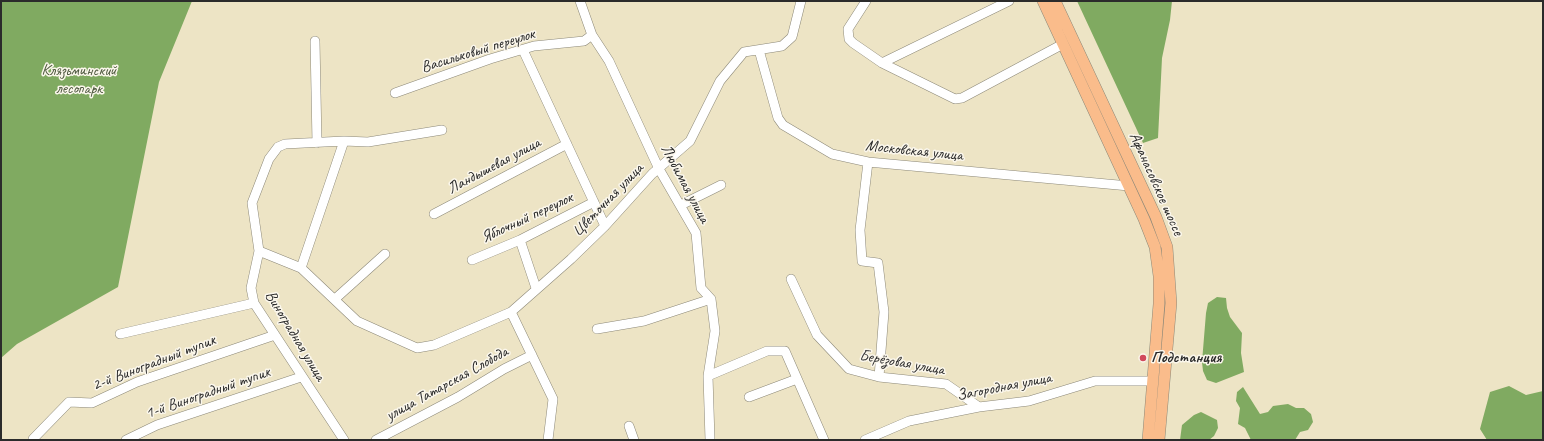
<!DOCTYPE html>
<html>
<head>
<meta charset="utf-8">
<style>
  body { margin:0 }
  #map { position:relative; width:1544px; height:441px; overflow:hidden; background:#ede4c5; font-family:Caveat,sans-serif }
  canvas { display:block }
  .frame { position:absolute; inset:0; border:2px solid #2b2b2b; pointer-events:none }
</style>
</head>
<body>
<div id="map">
<canvas width="1544" height="441"></canvas>
<div class="frame"></div>
</div>
<script>
const ctx = document.querySelector('canvas').getContext('2d');
ctx.lineJoin = 'round';
function fillPath(path, color) { ctx.fillStyle = color; ctx.fill(path, 'evenodd'); }
const shape = rows => new Path2D(rows.map(r => 'M' + r).join(''));
function strokePath(path, color, width, dash) { ctx.strokeStyle = color; ctx.lineWidth = width; ctx.lineCap = dash ? 'butt' : 'round'; ctx.setLineDash(dash || []); ctx.stroke(path); }
function write(font, color, halo, rows, align = 'center') {
  ctx.font = font + ' Caveat,sans-serif'; ctx.lineWidth = 3; ctx.setLineDash([]); ctx.textBaseline = 'middle'; ctx.strokeStyle = halo; ctx.fillStyle = color; for (const [text, x, y, turn = 0] of rows) {
    ctx.save(); ctx.translate(x, y); ctx.rotate((+turn || 0) * Math.PI / 180); ctx.textAlign = isNaN(turn) ? turn : align; if (halo) ctx.strokeText(text, 0, 0); ctx.fillText(text, 0, 0); ctx.restore();
  }
}
fillPath(shape([
  [1,1,192,1,159,82,118,287,17,344,1,358],
  [1077,1,1172,1,1170,20,1162,58,1158,138,1143,143],
  [1217,297,1226,298,1227,308,1230,317,1242,333,1241,353,1244,372,1216,383,1207,380,1203,371,1202,362,1206,313,1208,303],
  [1509,386,1526,395,1543,391,1543,440,1487,440,1480,429,1490,392],
  [1243,387,1260,414,1268,412,1273,406,1288,404,1296,408,1304,408,1311,414,1313,422,1308,430,1300,432,1295,440,1251,440,1245,428,1238,424,1240,408,1236,401,1237,392],
  [1201,412,1217,420,1218,428,1214,436,1209,440,1180,440,1182,425,1194,415]
]), '#80aa61');
const minor = shape([
  [580,1,592,35,609,61,659,169,696,233,701,288,711,299,715,331,708,376,710,440],
  [866,1,848,29,849,39,853,43,882,63,955,99,962,98,1063,44],
  [315,41,317,143],
  [523,50,605,226],
  [759,50,778,118,783,125,832,154,868,162,1129,186],
  [882,63,1009,1],
  [395,93,490,59,534,46,584,41,592,35],
  [868,162,860,230,862,261,878,263,884,312,879,377],
  [681,205,721,185],
  [434,214,567,144],
  [520,240,536,288],
  [259,251,301,268,357,321,417,348,434,345,511,312,571,259,605,226,652,174,690,141,720,81,744,52,782,46,792,37,801,1],
  [472,260,520,240,594,202],
  [301,268,344,141],
  [791,279,817,335,849,369,879,377,946,384,979,407],
  [335,299,385,254],
  [511,312,553,399,548,440],
  [597,329,644,321,711,299],
  [120,334,254,303],
  [708,376,767,351,785,351,824,440],
  [749,397,797,379],
  [629,426,634,440],
  [33,439,69,402,92,403,137,382,275,335],
  [126,440,157,425,301,377],
  [344,440,254,303,251,288,259,251,252,203,269,159,278,147,285,144,344,141,368,142,442,130],
  [376,440,458,397,504,369,532,355],
  [865,440,909,421,979,407,1029,401,1095,381,1153,381]
]);
const major = shape([
  [1043,1,1144,219,1155,247,1159,276,1159,304,1148,440],
  [1055,1,1156,217,1167,247,1171,303,1159,440]
]);
strokePath(minor, '#8c8878', 10);
strokePath(major, '#8c8878', 12);
strokePath(minor, '#fff', 9);
strokePath(major, '#fabc8b', 11);
for (const [x, y, r, color] of [
  [1143,358,4,"#d1495b"]
]) { const dot = new Path2D(); dot.arc(x, y, r, 0, 2 * Math.PI); ctx.fillStyle = color; ctx.fill(dot); strokePath(dot, '#fbf7ec', 1.5); }
write('16px', '#2b2b2b', '#fbf7ec', [
  ["Васильковый переулок",478,51,-17],
  ["Московская улица",914,151,6],
  ["Ландышевая улица",494,166,-28],
  ["Любимая улица",685,184,62],
  ["Афанасовское шоссе",1156,184,66],
  ["Цветочная улица",608,200,-46],
  ["Яблочный переулок",527,218,-25],
  ["Виноградная улица",295,336,59],
  ["2-й Виноградный тупик",154,363,-21],
  ["Берёзовая улица",902,363,10],
  ["улица Татарская Слобода",447,384,-29],
  ["Загородная улица",1004,387,-11],
  ["1-й Виноградный тупик",208,393,-19]
]);
write('16px', '#4e593f', '#fbf7ec', [
  ["Клязьминский",79,71],
  ["лесопарк",79,89]
]);
write('bold 16px', '#2b2b2b', '#fbf7ec', [
  ["Подстанция",1151,358]
], 'left');
</script>
</body>
</html>
